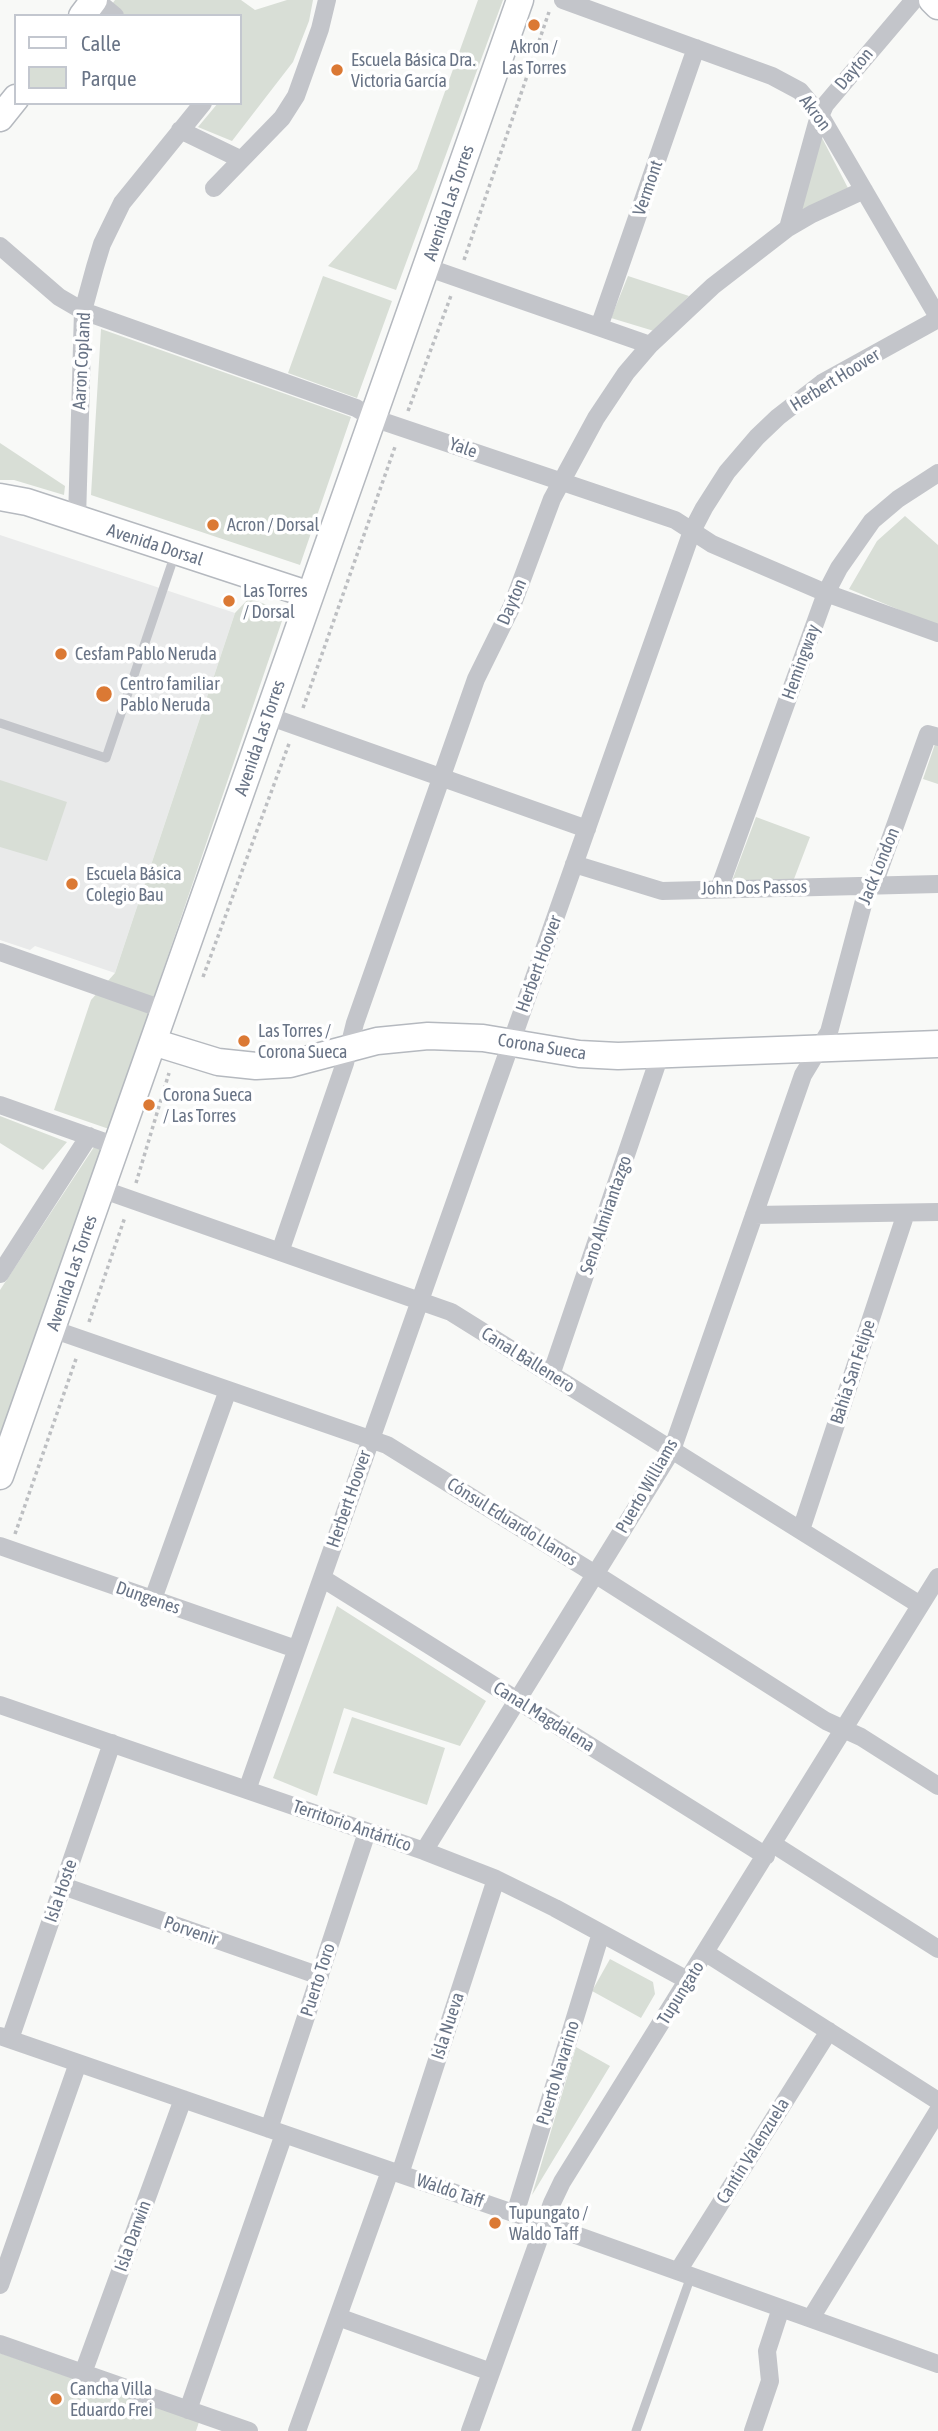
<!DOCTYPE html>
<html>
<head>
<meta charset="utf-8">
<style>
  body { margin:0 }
  #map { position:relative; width:938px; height:2431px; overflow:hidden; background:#f8f9f7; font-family:"Asap Condensed",sans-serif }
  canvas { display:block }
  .legend { position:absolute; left:14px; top:14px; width:228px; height:91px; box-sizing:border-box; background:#fff; border:2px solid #c3c7cf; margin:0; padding:9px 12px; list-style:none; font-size:21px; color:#697486 }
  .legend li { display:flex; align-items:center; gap:14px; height:35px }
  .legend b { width:35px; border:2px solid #c3c7cf }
</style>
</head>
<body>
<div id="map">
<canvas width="938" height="2431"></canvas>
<ul class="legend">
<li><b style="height:9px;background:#fff"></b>Calle</li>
<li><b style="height:19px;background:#d8ded6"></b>Parque</li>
</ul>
</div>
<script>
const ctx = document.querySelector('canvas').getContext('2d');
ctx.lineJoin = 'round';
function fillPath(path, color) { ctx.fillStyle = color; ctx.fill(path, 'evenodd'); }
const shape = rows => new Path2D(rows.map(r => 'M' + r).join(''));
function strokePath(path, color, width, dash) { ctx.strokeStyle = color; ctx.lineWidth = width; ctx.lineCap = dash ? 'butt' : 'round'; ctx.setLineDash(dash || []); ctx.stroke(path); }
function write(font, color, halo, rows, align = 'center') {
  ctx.font = font + ' "Asap Condensed",sans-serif'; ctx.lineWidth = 7; ctx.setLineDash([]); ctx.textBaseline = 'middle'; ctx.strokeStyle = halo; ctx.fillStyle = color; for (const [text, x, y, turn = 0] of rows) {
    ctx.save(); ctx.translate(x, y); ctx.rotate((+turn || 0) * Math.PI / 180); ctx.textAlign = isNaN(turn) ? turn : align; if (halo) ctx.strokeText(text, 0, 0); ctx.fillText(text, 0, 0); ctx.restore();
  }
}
fillPath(shape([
  [0,535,235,613,115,973,35,946,30,950,0,940]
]), '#e9eaea');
fillPath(shape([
  [115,0,241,0,255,10,287,0,313,0,309,21,293,62,232,141,198,127,218,103,240,103,240,16,125,16,112,4],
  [478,0,503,0,396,290,328,266,417,169],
  [820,134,849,190,796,217],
  [323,276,392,301,357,398,288,373],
  [628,276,689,296,654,331,611,318],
  [101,329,351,417,300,565,91,495],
  [0,443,65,486,64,495,14,480,0,480],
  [905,516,938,545,938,626,849,589,877,541],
  [249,598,285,612,109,1129,54,1110,91,1000,115,973,235,613],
  [935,744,938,745,938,784,923,779],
  [0,780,67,802,47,861,0,847],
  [756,817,810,837,794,879,732,881],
  [0,1116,67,1142,43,1170,0,1143],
  [94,1147,101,1148,0,1436,0,1290],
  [337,1606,486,1701,460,1746,344,1708,317,1796,273,1778],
  [352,1717,445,1748,427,1805,333,1773],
  [610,1959,653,1982,655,1994,641,2018,592,1991],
  [576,2047,610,2066,532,2195],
  [0,2353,199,2422,196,2431,0,2431]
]), '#d8ded6');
const secondary = shape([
  [932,0,938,6],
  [82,16,94,0],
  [0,118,16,98],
  [0,497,27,502,310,595],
  [153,1042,218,1062,256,1066,290,1064,377,1041,428,1036,483,1038,579,1054,618,1056,938,1044],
  [0,1476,520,0]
]);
strokePath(secondary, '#b5b9bf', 29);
strokePath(shape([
  [464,260,549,12],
  [408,411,452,293],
  [303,708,396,444],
  [203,977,290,741],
  [136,1183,169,1073],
  [89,1322,125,1217],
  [15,1534,77,1356]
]), '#bdbfc2', 3.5, [3.5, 3.5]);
strokePath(shape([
  [0,723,106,758,175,554],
  [636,2431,691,2276]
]), '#c3c5ca', 9);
strokePath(shape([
  [96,0,115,16],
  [563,0,772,76,800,91,820,115,938,317],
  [180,130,240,159],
  [214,188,282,118,296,96,320,29,327,0],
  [788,228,817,123,825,105,914,0],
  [0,246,59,297,83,311,356,408,373,418,675,520,712,544,826,593,938,633],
  [426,267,650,345],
  [599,327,696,48],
  [77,519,83,311,95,267,102,244,122,203,203,103],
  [268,716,587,829],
  [574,864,662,891,938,884],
  [719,889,826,593,839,568,872,521,898,499,938,473],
  [0,952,165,1010],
  [0,1105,116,1146],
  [101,1189,451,1312,920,1605],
  [754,1215,938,1212],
  [280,1252,345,1063,355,1023,476,679,512,606,552,499,596,418,626,373,650,345,713,286,788,228,812,214,864,190],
  [0,1274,89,1136],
  [52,1329,387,1445,595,1574,826,1721,861,1737,938,1786],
  [551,1375,660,1055],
  [801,1530,906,1213],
  [0,1546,296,1649],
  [322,1578,766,1856],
  [153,1599,228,1390],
  [0,1705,424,1851,496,1879,555,1908,689,1981],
  [247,1790,692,531,704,508,727,472,757,437,778,417,822,383,938,319],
  [773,1844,938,1949],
  [424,1851,672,1450,803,1075,829,1032,865,897,877,876,928,734,938,737],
  [63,1886,320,1976],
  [706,1953,938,2101],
  [0,2036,545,2224,938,2364],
  [10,2039,112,1743],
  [269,2129,367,1832],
  [400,2174,496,1879],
  [515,2214,601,1933],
  [678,2271,829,2031],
  [0,2285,78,2063],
  [338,2317,491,2372],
  [811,2318,938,2111],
  [0,2344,249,2431],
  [83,2373,183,2099],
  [188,2410,284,2134],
  [297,2431,390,2171],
  [470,2431,552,2203,562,2182,938,1577],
  [753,2431,770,2381,767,2351,781,2308]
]), '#c3c5ca', 18);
strokePath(secondary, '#fff', 26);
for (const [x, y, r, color] of [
  [534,25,7,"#db7934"],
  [337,70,7,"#db7934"],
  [213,525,7,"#db7934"],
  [229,601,7,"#db7934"],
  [61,654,7,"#db7934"],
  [104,694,9,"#db7934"],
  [72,884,7,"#db7934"],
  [244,1041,7,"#db7934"],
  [149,1105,7,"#db7934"],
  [495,2223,7,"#db7934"],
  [56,2399,7,"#db7934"]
]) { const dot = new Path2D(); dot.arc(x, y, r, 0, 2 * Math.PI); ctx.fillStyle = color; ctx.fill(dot); strokePath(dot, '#fff', 2.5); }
write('18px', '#697486', '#fff', [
  ["Akron /",534,47,"center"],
  ["Las Torres",534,68,"center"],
  ["Escuela Básica Dra.",351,60],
  ["Victoria García",351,81],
  ["Acron / Dorsal",227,525],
  ["Las Torres",243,591],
  ["/ Dorsal",243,612],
  ["Cesfam Pablo Neruda",75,654],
  ["Centro familiar",120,684],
  ["Pablo Neruda",120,705],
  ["Escuela Básica",86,874],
  ["Colegio Bau",86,895],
  ["Las Torres /",258,1031],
  ["Corona Sueca",258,1052],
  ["Corona Sueca",163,1095],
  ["/ Las Torres",163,1116],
  ["Tupungato /",509,2213],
  ["Waldo Taff",509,2234],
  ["Cancha Villa",70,2389],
  ["Eduardo Frei",70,2410]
], 'left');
write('18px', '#697486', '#fff', [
  ["Dayton",854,69,-50],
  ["Akron",815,113,53],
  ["Vermont",648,188,-71],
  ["Avenida Las Torres",449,203,-71],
  ["Aaron Copland",82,361,-87],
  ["Herbert Hoover",835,380,-32],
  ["Yale",463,448,19],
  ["Avenida Dorsal",155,545,18],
  ["Dayton",512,602,-67],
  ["Hemingway",801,662,-70],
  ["Avenida Las Torres",260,738,-71],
  ["Jack London",879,866,-68],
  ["John Dos Passos",754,888,-1],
  ["Herbert Hoover",539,964,-70],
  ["Corona Sueca",542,1047,9],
  ["Seno Almirantazgo",606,1215,-71],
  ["Avenida Las Torres",72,1273,-71],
  ["Canal Ballenero",528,1360,32],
  ["Bahía San Felipe",853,1372,-72],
  ["Puerto Williams",647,1486,-60],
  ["Herbert Hoover",349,1499,-71],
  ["Cónsul Eduardo Llanos",512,1522,32],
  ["Dungenes",148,1598,19],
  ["Canal Magdalena",544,1717,32],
  ["Territorio Antártico",352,1826,19],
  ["Isla Hoste",61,1891,-71],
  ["Porvenir",191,1931,19],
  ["Puerto Toro",318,1980,-72],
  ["Tupungato",681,1993,-58],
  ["Isla Nueva",448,2026,-72],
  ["Puerto Navarino",558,2073,-73],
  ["Cantin Valenzuela",753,2151,-58],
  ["Waldo Taff",450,2191,19],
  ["Isla Darwin",133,2236,-70]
]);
</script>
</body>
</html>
